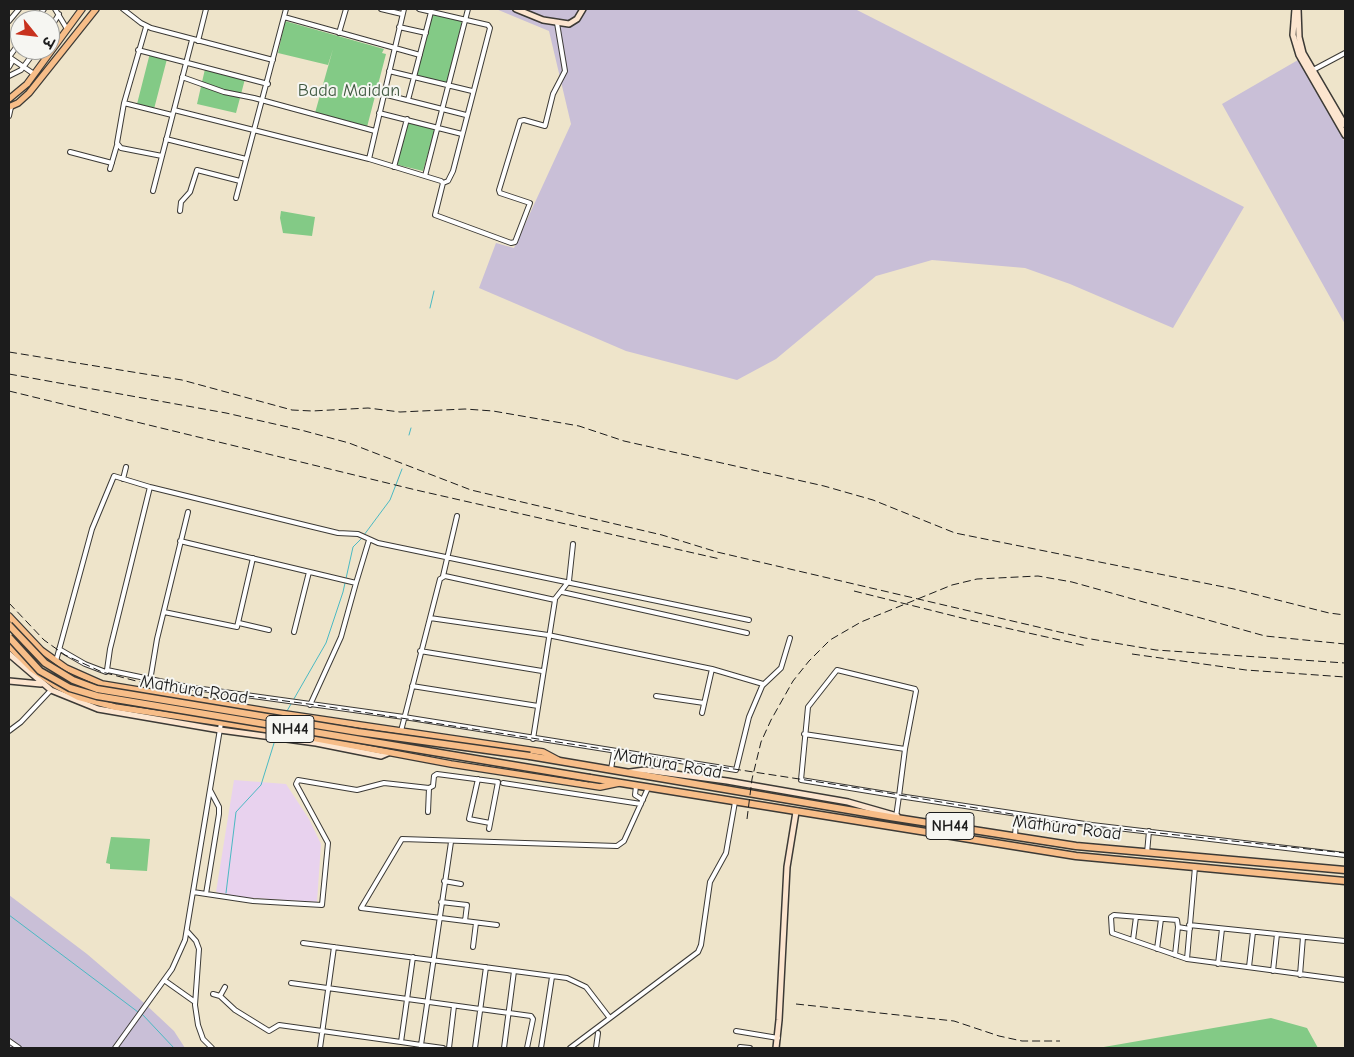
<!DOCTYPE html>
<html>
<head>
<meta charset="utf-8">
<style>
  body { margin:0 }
  #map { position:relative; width:1354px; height:1057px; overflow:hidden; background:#eee4ca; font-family:"Comic Neue","Playpen Sans Deva",sans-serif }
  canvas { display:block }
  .frame { position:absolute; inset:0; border:10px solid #1c1c1c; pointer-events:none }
  .north { position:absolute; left:10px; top:10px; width:50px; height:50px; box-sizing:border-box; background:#f6f6f2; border:1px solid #9f9f9c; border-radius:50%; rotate:119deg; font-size:14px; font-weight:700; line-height:20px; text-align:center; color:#1c1c1c }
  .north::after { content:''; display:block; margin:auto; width:18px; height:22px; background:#c8321e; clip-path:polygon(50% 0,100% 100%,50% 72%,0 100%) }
</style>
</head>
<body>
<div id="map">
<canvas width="1354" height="1057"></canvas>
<div class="frame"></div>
<div class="north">उ</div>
</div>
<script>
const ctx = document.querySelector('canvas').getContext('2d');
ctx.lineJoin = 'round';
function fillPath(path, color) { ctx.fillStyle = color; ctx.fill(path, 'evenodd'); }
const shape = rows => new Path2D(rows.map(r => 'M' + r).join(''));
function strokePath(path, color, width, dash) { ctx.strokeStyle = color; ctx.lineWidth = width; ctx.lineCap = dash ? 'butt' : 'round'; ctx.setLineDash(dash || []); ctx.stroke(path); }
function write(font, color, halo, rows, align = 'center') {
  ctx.font = font + ' "Comic Neue",sans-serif'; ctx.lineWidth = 4; ctx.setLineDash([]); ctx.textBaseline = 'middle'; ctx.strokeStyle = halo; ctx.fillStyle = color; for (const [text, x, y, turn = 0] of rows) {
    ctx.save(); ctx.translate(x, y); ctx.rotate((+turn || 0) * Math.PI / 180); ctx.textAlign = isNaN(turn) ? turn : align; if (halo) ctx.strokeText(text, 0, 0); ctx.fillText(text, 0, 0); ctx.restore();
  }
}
fillPath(shape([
  [234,780,286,784,309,819,321,844,317,902,238,897,216,892]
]), '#e8d2ee');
fillPath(shape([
  [496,9,855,9,1244,207,1173,328,1070,284,1025,268,932,260,876,276,776,359,737,380,626,351,479,288,496,243,514,248,571,124,549,31],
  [1298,60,1345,142,1345,324,1222,104],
  [9,895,87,954,143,1002,174,1031,185,1048,9,1048]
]), '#c9bfd7');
fillPath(shape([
  [429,13,462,21,446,87,413,78],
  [285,21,384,49,382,53,386,54,367,127,315,113,333,49,328,65,278,53],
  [150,53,167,59,154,109,137,104],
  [205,69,245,79,236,113,197,104],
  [405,121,435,129,423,171,394,164],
  [281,211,315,217,312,236,283,233,280,218],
  [111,837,150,839,147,871,110,869,110,864,106,863],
  [1271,1018,1307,1028,1318,1048,1098,1048]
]), '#83ca86');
strokePath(shape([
  [430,308,434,291],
  [409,435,411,428],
  [364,535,390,500,402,469],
  [287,711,326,643,343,592,353,547,362,538],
  [226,893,236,812,261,785,275,740],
  [9,915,138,1012],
  [142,1014,174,1048]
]), '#4ab9c3', 1);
const street = shape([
  [55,9,67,29],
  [123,9,141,23,151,28,273,60],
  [381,9,402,14],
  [404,9,369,159,441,181,443,183,435,215,511,243,515,242,530,203,500,193,499,190,520,121,524,120,545,126,553,94,565,71,557,23],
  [419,9,488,25,490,28,453,171,448,181,443,183],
  [284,17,420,55],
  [36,20,44,9],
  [9,21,19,9],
  [146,27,124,103,117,143,121,148,162,156],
  [399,27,426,33],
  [50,29,59,14],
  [339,33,346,9],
  [198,41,206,9],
  [138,50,268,84],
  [9,57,34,74],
  [9,57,20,42],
  [9,67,13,60],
  [1313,70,1345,53],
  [389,71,472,91],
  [9,76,21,70,36,50],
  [182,77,224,92,254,98,375,131],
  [383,94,466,115],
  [408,100,431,12],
  [124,103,172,115],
  [174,110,369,159],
  [379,113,462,134],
  [9,116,11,107],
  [166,139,246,159],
  [70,152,112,163],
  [394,167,407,119],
  [110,169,117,145],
  [425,176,468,9],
  [153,191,192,40],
  [236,198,286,9],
  [180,211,181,202,190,192,197,170,240,181],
  [123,479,126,467],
  [150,487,110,649,107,670,188,687,404,717,736,770,749,717,763,684,712,669],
  [180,541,356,583,341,637,310,705],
  [443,576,457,516],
  [356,583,369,540],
  [562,592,747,633],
  [554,600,569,581,573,544],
  [164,612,237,627,253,558],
  [430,618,548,635,712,669,702,713],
  [239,623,269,630],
  [294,632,309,572],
  [59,649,85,664,106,672,107,670],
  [420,651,542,671],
  [56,661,92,529,114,476,150,487,309,526,338,533,358,534,378,543,749,620],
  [150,681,157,639,188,512],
  [763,685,781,668,790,638],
  [412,686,538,706],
  [656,696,704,703],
  [9,731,21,722,51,690],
  [401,731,440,579,445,576,555,600,533,739],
  [804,734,905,749],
  [611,769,614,752],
  [478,779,469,819,490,823],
  [503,783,641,804],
  [636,786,635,795,643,800],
  [428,812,429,788],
  [896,817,899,796,905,749,916,691,915,689,837,670,808,707,801,780,899,796,1018,814,1092,825,1345,855],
  [1015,836,1016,822],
  [1147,853,1149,831],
  [1195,867,1187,959,1345,980],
  [444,881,461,884],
  [193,892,253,901,322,905,328,843,296,784,298,780,357,790,384,783,429,788,433,786,434,776,437,774,498,782,489,829],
  [206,894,219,814,219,807,210,790],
  [441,902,467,905,465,921],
  [497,925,361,908,402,839,617,846,624,841,648,788],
  [1189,925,1345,941],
  [187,931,196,941,199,949,195,1005,198,1025,203,1039,212,1048],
  [1133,940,1136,917],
  [303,943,567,978,586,987,609,1017],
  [473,947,476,923],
  [1157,949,1161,919],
  [1175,955,1178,927],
  [1187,959,1112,933,1111,917,1114,915,1177,920,1178,927,1190,929],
  [1218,964,1222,929],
  [1249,967,1253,932],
  [1273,971,1277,934],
  [1300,975,1303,937],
  [164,980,195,1002],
  [291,983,531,1016,533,1019,527,1048],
  [213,994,220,996,235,1010,269,1031,279,1025,401,1042,421,1045,421,1048],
  [220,996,225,987],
  [736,1031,778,1038],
  [9,1041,19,1048],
  [401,1042,413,957],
  [740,1047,750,1048],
  [115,1048,172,969,185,940,221,723],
  [320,1048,334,947],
  [443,1048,421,1045,451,842],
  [449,1048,454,1006],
  [475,1048,486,967],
  [504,1048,514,971],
  [541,1048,552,977],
  [570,1048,698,952,701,945,710,882,726,853,735,802],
  [596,1048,598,1033]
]);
const secondary = shape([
  [516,9,543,20,569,24,577,19,583,9],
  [1295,9,1293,35,1299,55,1345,135],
  [1298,9,1299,37,1303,53,1345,125],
  [9,654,51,690,98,709,220,730,316,743,381,756,388,753],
  [9,681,41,684],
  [630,772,645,770,727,781,848,802,897,816],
  [776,1048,779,1020,787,867,796,812]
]);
const primary = shape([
  [9,99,27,84,82,9],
  [9,107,18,103,29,93,96,9],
  [9,616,41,650,66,668,102,684,272,712,543,752,558,760],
  [9,646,32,669,55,685,78,697,115,707,270,730,451,764,600,787,619,783]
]);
const highway = shape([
  [530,756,890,817,1076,846,1345,870],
  [590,778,1076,856,1345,881]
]);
strokePath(street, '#3c3a36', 6);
strokePath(secondary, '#3c3a36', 8);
strokePath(primary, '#3c3a36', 8);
strokePath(highway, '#3c3a36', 9);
strokePath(street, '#fff', 4);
strokePath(secondary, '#fce5cf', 5);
strokePath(primary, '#f7bd88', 5.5);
strokePath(highway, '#f7bd88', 6);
strokePath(shape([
  [9,352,182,380,292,410,312,411,368,408,400,412,465,409,493,411,579,426,624,441,824,486,873,500,955,533,1234,589,1329,613,1345,615],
  [9,374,226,413,301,430,349,443,471,490,662,535,717,552,1085,638,1156,650,1345,663],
  [9,391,416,490,720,559],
  [854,591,970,620,1087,646],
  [9,603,44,640,65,655,102,672,140,682,316,705,858,788,1065,823,1345,853],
  [1132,654,1246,670,1345,677],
  [747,819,752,779,761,742,771,720,793,681,809,661,830,640,861,622,952,585,977,579,1038,576,1072,582,1265,636,1345,644],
  [796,1004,954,1021,999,1036,1022,1041,1060,1041]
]), '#1c1c1c', 1, [8, 4]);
const highwayBridge = shape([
  [9,625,45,663,73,680,97,689,358,732,530,756],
  [9,637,40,671,70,688,97,696,590,778]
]);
strokePath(highwayBridge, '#3c3a36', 9, []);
strokePath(highwayBridge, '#f7bd88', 6);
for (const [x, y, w] of [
  [290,729,48],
  [950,826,48]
]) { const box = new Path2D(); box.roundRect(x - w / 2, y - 13.5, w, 27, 4); ctx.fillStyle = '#f6f6f2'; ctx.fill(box); strokePath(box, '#1c1c1c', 1); }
write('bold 16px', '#1c1c1c', null, [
  ["NH44",290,729],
  ["NH44",950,826]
]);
write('18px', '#405941', '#f6f6f2', [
  ["Bada Maidan",349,91]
]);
write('18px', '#1c1c1c', '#f6f6f2', [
  ["Mathura Road",194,690,9],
  ["Mathura Road",668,764,10],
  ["Mathura Road",1067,828,7]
]);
</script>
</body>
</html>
